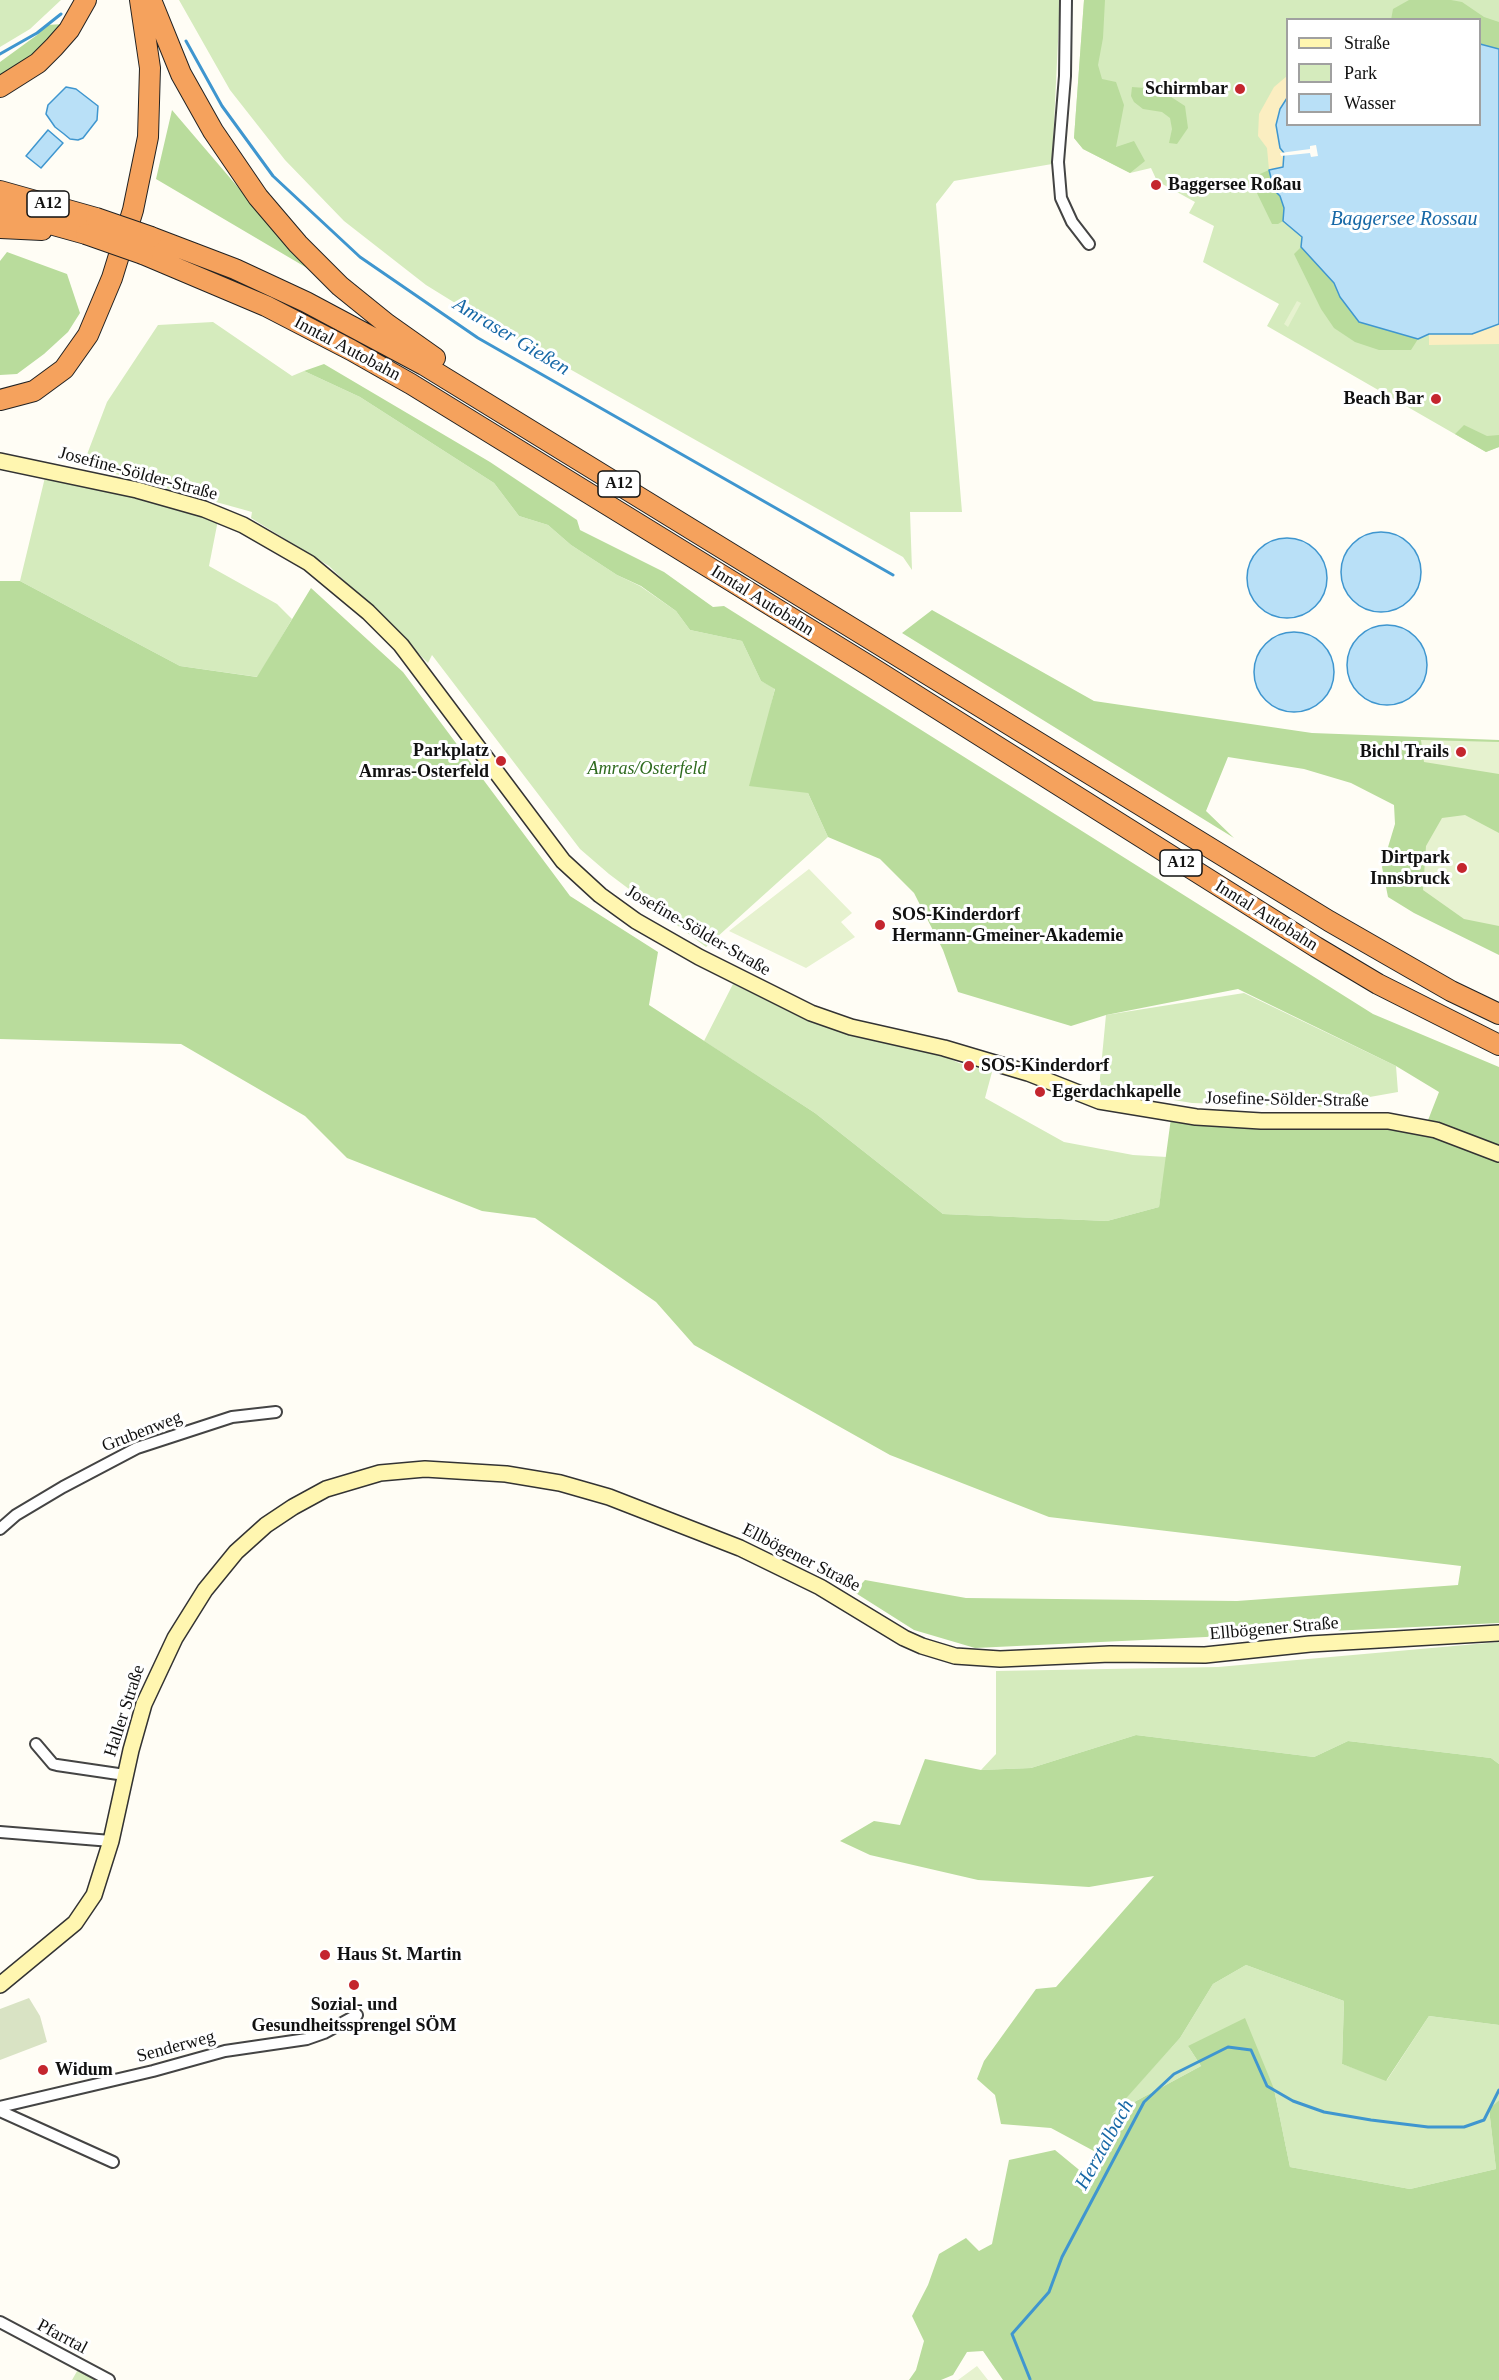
<!DOCTYPE html>
<html>
<head>
<meta charset="utf-8">
<style>
  body { margin:0 }
  #map { position:relative; width:1499px; height:2380px; overflow:hidden; background:#fffdf5; font-family:"Times New Roman",serif }
  canvas { display:block }
  .legend { position:absolute; left:1286px; top:18px; width:195px; height:108px; box-sizing:border-box; background:#fff; border:2px solid #a0a0a0; margin:0; padding:8px 10px; list-style:none; font-size:18px; color:#111 }
  .legend li { display:flex; align-items:center; gap:12px; height:30px }
  .legend b { width:30px; border:2px solid #a0a0a0 }
</style>
</head>
<body>
<div id="map">
<canvas width="1499" height="2380"></canvas>
<ul class="legend">
<li><b style="height:8px;background:#fff6b0"></b>Straße</li>
<li><b style="height:16px;background:#d5ebbd"></b>Park</li>
<li><b style="height:16px;background:#b9e0f7"></b>Wasser</li>
</ul>
</div>
<script>
const ctx = document.querySelector('canvas').getContext('2d');
ctx.lineJoin = 'round';
function fillPath(path, color) { ctx.fillStyle = color; ctx.fill(path, 'evenodd'); }
const shape = rows => new Path2D(rows.map(r => 'M' + r).join(''));
function strokePath(path, color, width, dash) { ctx.strokeStyle = color; ctx.lineWidth = width; ctx.lineCap = dash ? 'butt' : 'round'; ctx.setLineDash(dash || []); ctx.stroke(path); }
function write(font, color, halo, rows, align = 'center') {
  ctx.font = font + ' "Times New Roman",serif'; ctx.lineWidth = 6; ctx.setLineDash([]); ctx.textBaseline = 'middle'; ctx.strokeStyle = halo; ctx.fillStyle = color; for (const [text, x, y, turn = 0] of rows) {
    ctx.save(); ctx.translate(x, y); ctx.rotate((+turn || 0) * Math.PI / 180); ctx.textAlign = isNaN(turn) ? turn : align; if (halo) ctx.strokeText(text, 0, 0); ctx.fillText(text, 0, 0); ctx.restore();
  }
}
fillPath(shape([
  [0,0,61,0,30,29,0,47],
  [179,0,1060,0,1052,164,954,181,936,204,962,512,910,512,912,570,903,557,481,319,426,285,344,221,285,160,230,90],
  [1084,0,1499,0,1499,447,1486,452,1267,326,1279,304,1203,262,1214,226,1189,213,1195,202,1157,181,1151,168,1130,173,1083,149,1074,138],
  [1288,20,1480,20,1480,124,1288,124],
  [213,322,292,376,304,371,360,397,494,483,519,516,548,525,571,545,617,575,640,586,676,611,690,630,742,641,761,681,775,688,770,710,828,837,706,947,609,874,580,849,432,655,428,663,329,566,251,518,252,512,83,465,107,402,158,325],
  [47,469,219,515,209,566,277,604,292,619,258,677,180,666,20,581],
  [733,984,790,1011,937,1053,959,1063,992,1072,985,1098,1064,1142,1133,1155,1167,1157,1159,1207,1107,1221,943,1214,815,1113,704,1041],
  [1244,993,1396,1066,1398,1092,1347,1101,1346,1108,1192,1103,1099,1088,1106,1015],
  [1499,1642,1499,1764,1491,1758,1348,1741,1314,1757,1136,1735,1031,1768,981,1770,996,1754,996,1671,1218,1667],
  [1246,1965,1344,2001,1342,2064,1387,2080,1429,2016,1499,2025,1499,2100,1489,2109,1496,2169,1410,2189,1290,2167,1274,2089,1188,2046,1201,2066,1110,2115,1180,2038,1213,1984],
  [80,2366,109,2380,72,2380]
]), '#d5ebbd');
fillPath(shape([
  [1084,0,1105,0,1103,38,1098,65,1102,79,1116,82,1124,105,1116,147,1134,141,1145,161,1130,173,1083,149,1074,138],
  [1409,0,1451,0,1462,2,1484,17,1499,22,1499,49,1480,44,1480,20,1391,20,1393,9],
  [64,24,61,31,0,82,0,62,37,35,46,25],
  [1132,87,1159,89,1185,106,1188,128,1177,144,1169,143,1172,129,1170,118,1162,112,1143,109,1134,102,1131,96],
  [172,110,307,268,156,179],
  [1269,170,1274,190,1280,196,1284,208,1283,221,1278,224,1272,224,1255,189,1253,177],
  [1301,247,1334,283,1340,297,1392,331,1418,339,1411,350,1379,350,1355,342,1334,328,1321,309,1294,254],
  [7,252,67,274,80,313,68,332,44,354,17,374,0,375,0,261],
  [324,364,490,462,577,520,580,530,664,572,713,607,724,606,1373,1014,1499,1067,1499,1623,975,1648,914,1630,854,1592,865,1580,966,1598,1237,1601,1458,1585,1461,1566,1049,1517,890,1455,694,1345,656,1302,535,1218,482,1211,347,1158,305,1116,181,1044,0,1039,0,581,20,581,180,666,257,677,311,588,403,672,570,896,658,952,649,1005,815,1113,943,1214,1107,1221,1159,1207,1171,1118,1353,1127,1423,1133,1439,1092,1396,1066,1238,989,1106,1015,1071,1026,958,992,943,950,914,893,880,859,828,837,808,793,749,786,775,689,761,681,742,641,690,630,676,611,641,586,617,575,571,545,548,525,519,516,494,483,360,397,304,371],
  [1464,425,1487,436,1499,435,1499,447,1486,452,1455,434],
  [932,610,1094,701,1312,733,1499,740,1499,955,1414,913,1388,897,1382,867,1395,824,1394,805,1351,783,1304,769,1228,757,1206,811,1234,838,902,633],
  [1136,1735,1314,1757,1348,1741,1491,1758,1499,1764,1499,2025,1429,2016,1386,2081,1342,2064,1344,2001,1246,1965,1213,1984,1180,2038,1112,2114,1201,2066,1188,2046,1245,2018,1274,2089,1290,2167,1410,2189,1496,2169,1489,2109,1499,2100,1499,2380,1003,2380,983,2351,967,2352,953,2375,941,2380,909,2380,916,2370,924,2341,912,2316,928,2285,939,2254,966,2238,979,2251,992,2244,1009,2160,1055,2150,1089,2178,1105,2157,1051,2128,1001,2124,995,2095,977,2079,984,2061,1036,1989,1056,1987,1154,1876,1089,1887,978,1880,870,1855,840,1841,874,1821,900,1825,925,1759,981,1770,1031,1768]
]), '#b9dc9c');
fillPath(shape([
  [1287,76,1287,98,1276,125,1280,148,1284,153,1283,167,1269,170,1267,148,1258,136,1259,114,1274,87],
  [1499,324,1499,344,1429,345,1429,334,1472,334]
]), '#fbeec1');
fillPath(shape([
  [29,1998,40,2016,47,2042,0,2060,0,2009]
]), '#d9e3c4');
fillPath(shape([
  [1297,301,1301,303,1288,327,1284,324],
  [1421,740,1499,742,1499,774,1424,762],
  [1465,815,1499,833,1499,926,1464,919,1423,890,1426,846,1442,818],
  [809,869,852,913,841,922,855,937,806,968,729,931],
  [977,2366,988,2380,958,2380]
]), '#e6f2cf');
const water = shape([
  [1480,44,1499,49,1499,324,1472,334,1429,334,1418,339,1359,322,1340,297,1334,283,1301,247,1302,237,1283,221,1284,208,1280,196,1274,190,1269,170,1283,167,1284,153,1280,148,1276,125,1280,109,1287,98,1288,124,1480,124,1480,44],
  [66,87,76,89,98,106,97,120,83,138,78,140,70,139,64,134,55,127,46,114,48,105,66,87],
  [48,130,63,143,41,168,26,156,48,130],
  '1341 572a40 40 0 1 1 80 0a40 40 0 1 1-80 0Z',
  '1247 578a40 40 0 1 1 80 0a40 40 0 1 1-80 0Z',
  '1347 665a40 40 0 1 1 80 0a40 40 0 1 1-80 0Z',
  '1254 672a40 40 0 1 1 80 0a40 40 0 1 1-80 0Z'
]);
fillPath(water, '#b9e0f7');
strokePath(water, '#3f96cf', 1.5);
fillPath(shape([
  [1316,145,1318,156,1311,157,1310,153,1281,156,1280,153,1310,149,1310,146]
]), '#fffdf5');
strokePath(shape([
  [186,41,222,106,273,176,360,257,478,338,893,575],
  [0,54,37,33,61,14],
  [1030,2379,1012,2334,1049,2292,1062,2257,1144,2102,1174,2074,1228,2047,1251,2050,1267,2086,1293,2101,1324,2112,1371,2120,1428,2127,1464,2127,1484,2120,1499,2090]
]), '#3f96cf', 3);
const minor = shape([
  [1066,0,1065,76,1058,162,1061,198,1072,222,1089,244],
  [0,1529,16,1515,63,1487,137,1448,232,1417,276,1412],
  [36,1744,53,1764,57,1765,125,1775],
  [0,1832,111,1841],
  [0,2107,153,2071,225,2051,307,2039,324,2033,357,2015],
  [0,2111,113,2162],
  [0,2322,109,2380]
]);
const secondary = shape([
  [0,461,137,490,204,509,243,525,309,563,368,612,401,645,563,861,600,895,636,921,699,957,811,1013,851,1027,944,1048,1028,1073,1099,1101,1196,1117,1261,1121,1388,1121,1436,1130,1499,1154],
  [0,1985,75,1923,94,1895,111,1841,131,1750,144,1704,175,1638,205,1590,236,1552,266,1525,293,1507,326,1489,380,1473,425,1469,506,1474,560,1483,609,1497,740,1548,820,1587,904,1638,922,1646,955,1656,1000,1659,1110,1654,1205,1655,1310,1644,1499,1633]
]);
const motorway = shape([
  [151,0,181,74,213,131,258,197,298,244,340,286,387,324,435,358],
  [0,87,38,63,54,47,69,30,86,0],
  [0,191,96,218],
  [0,210,86,234],
  [0,228,42,230],
  [151,237,235,269,306,302,424,365,1329,921,1451,991,1499,1014],
  [143,254,266,306,351,350,411,384,871,667,1316,947,1378,984,1499,1045],
  [0,400,34,391,64,369,88,335,112,278,133,210,148,137,150,68,140,0]
]);
strokePath(minor, '#444', 14);
strokePath(secondary, '#333', 18);
strokePath(motorway, '#222', 22);
strokePath(minor, '#fff', 10);
strokePath(secondary, '#fff6b0', 15);
strokePath(motorway, '#f5a25d', 20);
const motorwayBridge = shape([
  [96,218,151,237],
  [86,234,143,254]
]);
strokePath(motorwayBridge, '#222', 22, []);
strokePath(motorwayBridge, '#f5a25d', 20);
for (const [x, y, r, color] of [
  [1240,89,6,"#c4262e"],
  [1156,185,6,"#c4262e"],
  [1436,399,6,"#c4262e"],
  [1461,752,6,"#c4262e"],
  [501,761,6,"#c4262e"],
  [1462,868,6,"#c4262e"],
  [880,925,6,"#c4262e"],
  [969,1066,6,"#c4262e"],
  [1040,1092,6,"#c4262e"],
  [325,1955,6,"#c4262e"],
  [354,1985,6,"#c4262e"],
  [43,2070,6,"#c4262e"]
]) { const dot = new Path2D(); dot.arc(x, y, r, 0, 2 * Math.PI); ctx.fillStyle = color; ctx.fill(dot); strokePath(dot, '#fff', 2); }
for (const [x, y, w] of [
  [48,204,42],
  [619,484,42],
  [1181,863,42]
]) { const box = new Path2D(); box.roundRect(x - w / 2, y - 13, w, 26, 4.5); ctx.fillStyle = '#fff'; ctx.fill(box); strokePath(box, '#111', 1.5); }
write('bold 16px', '#111', null, [
  ["A12",48,204],
  ["A12",619,484],
  ["A12",1181,863]
]);
write('bold 18px', '#111', '#fff', [
  ["Schirmbar",1228,89,"right"],
  ["Baggersee Roßau",1168,185],
  ["Beach Bar",1424,399,"right"],
  ["Parkplatz",489,751,"right"],
  ["Amras-Osterfeld",489,772,"right"],
  ["Bichl Trails",1449,752,"right"],
  ["Dirtpark",1450,858,"right"],
  ["Innsbruck",1450,879,"right"],
  ["SOS-Kinderdorf",892,915],
  ["Hermann-Gmeiner-Akademie",892,936],
  ["SOS-Kinderdorf",981,1066],
  ["Egerdachkapelle",1052,1092],
  ["Haus St. Martin",337,1955],
  ["Sozial- und",354,2005,"center"],
  ["Gesundheitssprengel SÖM",354,2026,"center"],
  ["Widum",55,2070]
], 'left');
write('18px', '#111', '#fff', [
  ["Inntal Autobahn",347,349,28],
  ["Josefine-Sölder-Straße",138,474,15],
  ["Inntal Autobahn",762,601,32],
  ["Inntal Autobahn",1266,916,32],
  ["Josefine-Sölder-Straße",698,931,30],
  ["Josefine-Sölder-Straße",1287,1100,1],
  ["Grubenweg",142,1432,-21],
  ["Ellbögener Straße",801,1558,27],
  ["Ellbögener Straße",1274,1629,-5],
  ["Haller Straße",125,1711,-72],
  ["Senderweg",176,2047,-15],
  ["Pfarrtal",62,2337,28]
]);
write('italic 18px', '#2f6b1f', '#fff', [
  ["Amras/Osterfeld",647,769]
]);
write('italic 20px', '#1768a6', '#fff', [
  ["Baggersee Rossau",1404,220],
  ["Amraser Gießen",511,337,31],
  ["Herztalbach",1105,2145,-61]
]);
</script>
</body>
</html>
